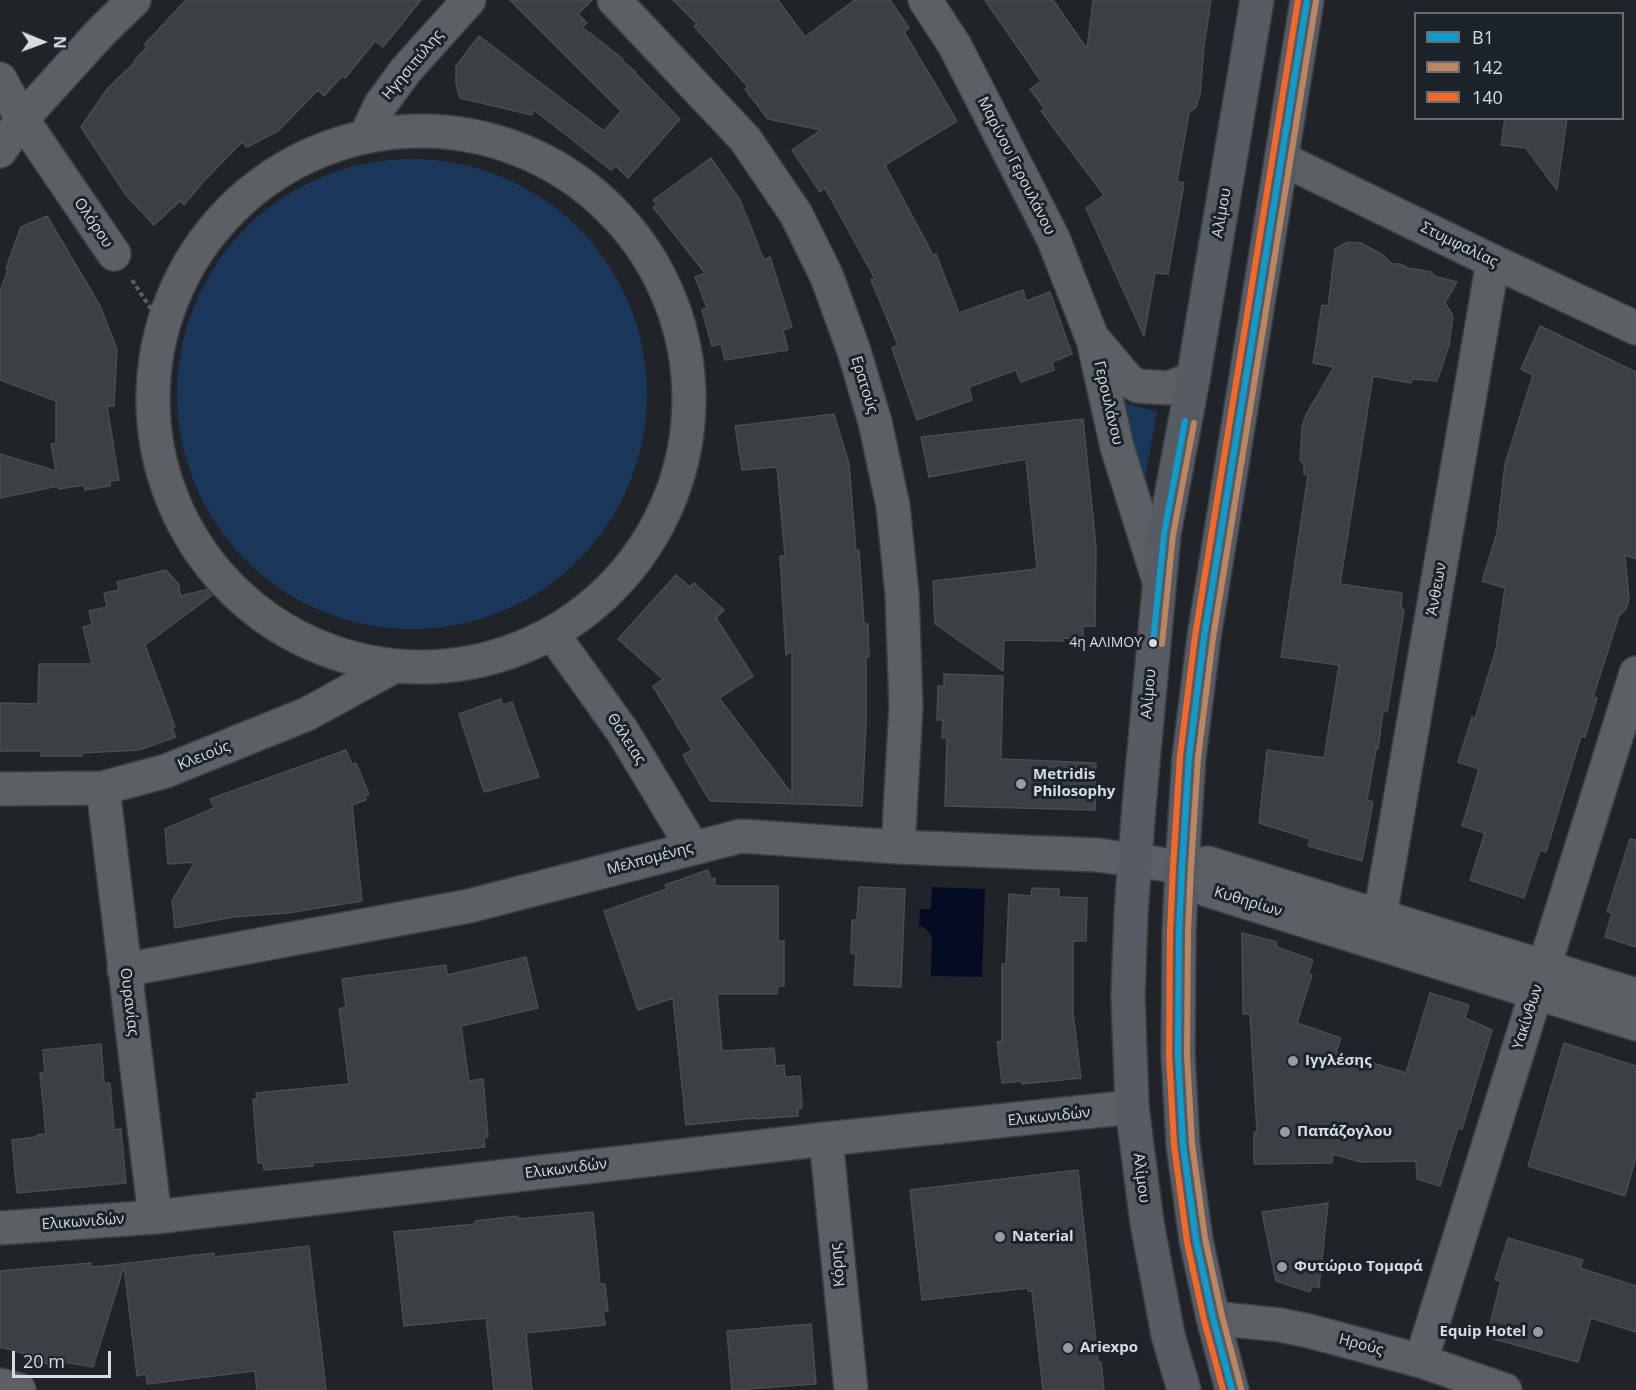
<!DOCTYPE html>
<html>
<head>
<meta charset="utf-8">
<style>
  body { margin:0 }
  #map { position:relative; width:1636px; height:1390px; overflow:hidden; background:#202328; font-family:"Open Sans",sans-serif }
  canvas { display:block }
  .legend { position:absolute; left:1414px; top:12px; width:210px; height:108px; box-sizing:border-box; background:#1c232b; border:2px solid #676d74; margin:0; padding:8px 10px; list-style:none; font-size:18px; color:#d7dce1 }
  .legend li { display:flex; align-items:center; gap:12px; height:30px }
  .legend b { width:30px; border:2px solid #676d74 }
  .north { position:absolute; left:12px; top:12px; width:60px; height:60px; -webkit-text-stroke:4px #1c232b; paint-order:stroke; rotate:91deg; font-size:16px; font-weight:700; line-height:24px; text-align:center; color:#d7dce1 }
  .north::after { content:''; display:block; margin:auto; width:21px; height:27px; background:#d7dce1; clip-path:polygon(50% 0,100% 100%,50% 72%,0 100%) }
  .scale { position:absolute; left:12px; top:1351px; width:99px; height:27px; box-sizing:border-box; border:3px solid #d7dce1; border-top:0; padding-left:8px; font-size:18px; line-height:21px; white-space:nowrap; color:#d7dce1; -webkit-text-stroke:4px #1c232b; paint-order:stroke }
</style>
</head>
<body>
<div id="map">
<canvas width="1636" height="1390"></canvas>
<ul class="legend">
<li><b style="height:8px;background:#0d9cce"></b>Β1</li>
<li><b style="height:8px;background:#bb8660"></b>142</li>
<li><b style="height:8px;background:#f36827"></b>140</li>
</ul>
<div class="north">N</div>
<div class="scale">20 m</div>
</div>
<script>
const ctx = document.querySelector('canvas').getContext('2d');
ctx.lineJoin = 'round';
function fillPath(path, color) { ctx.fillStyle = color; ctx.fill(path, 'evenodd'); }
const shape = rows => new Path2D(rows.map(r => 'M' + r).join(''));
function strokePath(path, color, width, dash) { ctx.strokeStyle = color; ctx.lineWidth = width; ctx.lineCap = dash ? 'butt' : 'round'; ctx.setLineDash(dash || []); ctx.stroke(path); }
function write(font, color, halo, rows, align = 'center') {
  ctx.font = font + ' "Open Sans",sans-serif'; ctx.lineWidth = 6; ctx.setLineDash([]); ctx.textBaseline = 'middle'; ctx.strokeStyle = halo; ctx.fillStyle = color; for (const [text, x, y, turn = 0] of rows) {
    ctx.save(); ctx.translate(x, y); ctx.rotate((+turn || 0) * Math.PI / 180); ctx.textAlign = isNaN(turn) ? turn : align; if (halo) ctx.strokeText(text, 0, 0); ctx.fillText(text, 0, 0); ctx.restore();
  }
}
fillPath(shape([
  '177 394a235 235 0 1 1 470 0a235 235 0 1 1-470 0Z',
  [1119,401,1157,412,1144,483]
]), '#1a3759');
fillPath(shape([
  [932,887,985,889,982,977,931,976,932,936,926,929,919,925,920,909,931,909]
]), '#030c23');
const building = shape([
  [186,0,421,0,383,47,375,41,345,78,342,76,324,96,318,90,278,131,247,147,242,142,202,183,184,205,180,201,154,225,126,195,81,127,108,88,135,62,134,61,147,47,144,45,186,0],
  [510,0,592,0,578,14,587,23,582,27,623,59,622,61,636,72,635,73,680,119,628,178,616,166,611,170,534,110,532,115,460,98,456,84,456,66,479,36,604,131,621,111,510,0],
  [673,0,778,0,805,37,855,0,890,0,909,28,904,32,957,121,885,165,933,255,936,254,959,313,1023,290,1026,301,1050,292,1072,354,1052,362,1054,370,1021,382,1016,370,969,387,972,400,917,420,892,348,898,345,871,280,875,279,825,188,820,192,792,150,821,130,768,119,745,89,748,87,694,26,697,24,673,0],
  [985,0,1053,0,1087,49,1093,0,1211,0,1204,46,1200,94,1196,107,1189,113,1177,181,1184,183,1168,274,1155,273,1144,336,1086,208,1104,195,1041,111,1045,109,1030,89,1041,81,985,0],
  [1505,118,1567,118,1557,190,1526,148,1501,145,1505,118],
  [711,158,740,200,764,260,770,257,792,327,783,330,788,350,725,360,721,344,712,346,702,310,707,308,695,277,705,273,653,207,657,204,653,200,711,158],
  [47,216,100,306,117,349,114,406,107,406,119,480,110,481,110,486,85,490,84,485,59,489,58,486,0,498,0,454,56,471,51,444,56,443,56,401,0,380,0,291,8,270,6,268,21,227,47,216],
  [1348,242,1361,243,1384,256,1392,264,1400,264,1408,268,1431,272,1434,276,1457,282,1445,303,1453,316,1449,345,1437,381,1413,379,1411,383,1373,376,1340,584,1402,593,1401,607,1404,611,1387,712,1383,711,1378,749,1376,749,1367,800,1373,802,1362,861,1308,846,1310,839,1259,823,1267,750,1324,758,1339,665,1281,657,1308,475,1304,474,1304,464,1300,460,1302,427,1306,415,1334,367,1313,363,1322,305,1328,306,1335,249,1348,242],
  [1540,326,1636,372,1636,559,1625,555,1629,599,1626,609,1619,616,1593,697,1597,698,1585,737,1581,736,1546,852,1540,850,1524,898,1470,880,1485,833,1462,826,1479,769,1458,762,1472,717,1475,719,1496,649,1505,588,1482,581,1497,533,1505,464,1533,375,1521,369,1540,326],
  [834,414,849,464,856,551,859,550,864,624,868,624,869,657,866,657,866,723,862,806,710,801,683,755,692,750,653,686,663,679,618,639,676,575,690,587,694,583,724,610,716,618,753,676,719,698,792,794,792,651,786,655,780,556,785,556,777,467,742,470,735,426,834,414],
  [1083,419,1096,547,1095,626,1083,626,1083,639,1063,638,1063,641,1004,640,1003,671,935,624,933,581,1037,569,1026,459,929,477,921,437,1083,419],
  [166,570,179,585,180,596,226,585,145,645,175,727,172,729,176,737,139,750,82,753,82,756,41,756,41,751,0,751,0,703,38,704,39,664,92,664,83,627,92,625,89,611,107,607,104,593,119,590,117,582,166,570],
  [944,674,1003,676,1001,759,1096,763,1095,810,945,806,947,738,942,738,943,720,937,720,938,686,944,687,944,674],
  [501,699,503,705,512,702,539,777,484,792,459,714,501,699],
  [346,750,352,764,356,763,369,794,365,796,366,800,352,805,362,901,287,913,233,917,175,928,172,901,195,862,168,864,165,829,214,808,210,799,346,750],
  [1630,839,1636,840,1636,947,1605,937,1612,913,1607,912,1630,839],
  [708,870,711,880,715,878,715,886,778,886,778,941,784,941,784,986,778,986,777,994,717,994,722,1051,774,1048,776,1066,784,1065,785,1077,800,1076,802,1108,798,1108,798,1116,756,1119,755,1118,686,1125,673,998,638,1010,604,911,667,889,665,885,708,870],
  [859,887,905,889,901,987,854,985,856,954,851,953,852,920,857,920,859,887],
  [1032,888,1059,889,1059,897,1087,898,1086,941,1073,941,1073,1013,1081,1078,1022,1084,1022,1081,1002,1083,997,1042,1002,1041,1002,964,1006,964,1009,894,1031,896,1032,888],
  [1242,933,1277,942,1276,947,1313,960,1308,974,1312,975,1297,1023,1341,1038,1336,1052,1406,1073,1430,993,1469,1005,1465,1018,1492,1030,1462,1129,1458,1128,1440,1186,1417,1179,1416,1161,1361,1162,1333,1154,1332,1163,1254,1164,1254,1132,1257,1132,1250,1014,1243,1014,1242,933],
  [526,957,538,1008,461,1026,469,1081,483,1079,488,1137,484,1138,485,1147,400,1156,312,1163,313,1166,264,1170,263,1163,258,1163,253,1099,257,1099,256,1093,349,1084,339,1009,346,1007,342,979,446,965,447,975,526,957],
  [1564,1043,1636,1066,1636,1157,1625,1196,1528,1166,1564,1043],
  [101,1044,104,1083,110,1083,114,1130,121,1129,126,1183,17,1193,12,1140,37,1137,37,1135,46,1134,40,1073,45,1073,43,1050,101,1044],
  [1078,1170,1098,1362,1101,1362,1104,1390,1043,1390,1032,1291,1028,1291,1028,1288,922,1300,910,1190,1078,1170],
  [1328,1203,1319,1288,1312,1286,1310,1292,1276,1281,1262,1212,1328,1203],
  [593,1212,600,1284,605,1284,608,1311,603,1311,605,1325,526,1333,532,1390,494,1390,486,1318,404,1326,394,1232,475,1224,475,1221,518,1216,518,1219,593,1212],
  [1508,1238,1583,1260,1580,1268,1636,1286,1636,1332,1591,1318,1578,1362,1490,1338,1491,1333,1488,1332,1501,1281,1495,1280,1508,1238],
  [309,1246,326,1390,257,1390,255,1371,147,1384,146,1374,137,1376,124,1266,93,1367,53,1360,52,1365,25,1358,26,1354,0,1347,0,1271,91,1263,90,1267,104,1266,214,1253,214,1257,309,1246],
  [811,1324,816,1384,732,1390,727,1331,811,1324]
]);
fillPath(building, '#3c3f43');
strokePath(building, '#494c50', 1.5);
const minor = shape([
  [614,0,745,139,796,214,827,277,854,351,875,422,893,506,902,594,906,706,898,847],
  [925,0,955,46,1053,238,1093,340,1117,447,1159,581],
  [0,79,22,119,114,254],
  '153 399a268 268 0 1 1 536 0a268 268 0 1 1-536 0Z',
  [366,135,381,104,406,70,469,0],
  [0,151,22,119,101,32,134,0],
  [1282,159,1488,259,1636,328],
  [1096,342,1128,380,1138,386,1168,388,1193,379],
  [552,633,623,732,693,848],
  [103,788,155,1217],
  [0,789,103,788,166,771,307,714,393,667],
  [1182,867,1207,890,1636,1024],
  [1380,916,1493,261],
  [124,970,469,906,741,836,898,847,1098,855,1182,867,1208,863,1636,995],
  [826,1139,851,1390],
  [0,1228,155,1217,826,1139,1132,1107],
  [1213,1318,1280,1325,1309,1331,1421,1361,1505,1390],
  [1421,1361,1636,673],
  [0,1385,19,1390]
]);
const major = shape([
  [1184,1390,1168,1335,1147,1223,1132,1107,1128,996,1131,913,1139,806,1164,534,1193,379,1257,0],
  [1232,1390,1213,1318,1196,1240,1183,1145,1178,1055,1179,932,1182,867,1189,757,1204,637,1307,0]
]);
strokePath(minor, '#3b3e43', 36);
strokePath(major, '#3b3e43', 36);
strokePath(shape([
  [132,280,163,327]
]), '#5c5e62', 4, [4.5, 3]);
strokePath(minor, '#5c5f63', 33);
strokePath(major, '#575b63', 33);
strokePath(shape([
  [1153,643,1164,534,1185,421],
  [1232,1390,1213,1318,1196,1240,1183,1145,1178,1055,1179,932,1182,867,1189,757,1204,637,1307,0]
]), '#0d9cce', 6);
strokePath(shape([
  [1162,644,1173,535,1194,423],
  [1241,1388,1222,1316,1205,1238,1192,1144,1187,1055,1188,932,1191,867,1198,758,1213,638,1316,1]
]), '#bb8660', 6);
strokePath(shape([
  [1223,1390,1204,1320,1187,1242,1174,1145,1169,1055,1170,932,1173,867,1180,756,1195,636,1298,0]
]), '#f36827', 6);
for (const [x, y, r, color] of [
  [1153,643,5,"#d7dce1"],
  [1021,784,6,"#979ba0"],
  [1293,1061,6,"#979ba0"],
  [1285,1132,6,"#979ba0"],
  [1000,1237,6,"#979ba0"],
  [1282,1267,6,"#979ba0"],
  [1538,1332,6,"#979ba0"],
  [1068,1348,6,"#979ba0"]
]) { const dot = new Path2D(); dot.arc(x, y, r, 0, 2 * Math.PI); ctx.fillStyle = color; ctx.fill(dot); strokePath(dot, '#1c232b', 2); }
write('14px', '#d7dce1', '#1c232b', [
  ["4η ΑΛΙΜΟΥ",1142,643]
], 'right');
write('15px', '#d7dce1', '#1c232b', [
  ["Ηγησιπύλης",413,65,-50],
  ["Μαρίνου Γερουλάνου",1016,166,63],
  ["Αλίμου",1222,213,-80],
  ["Ολόρου",93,223,56],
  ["Στυμφαλίας",1459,245,26],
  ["Ερατούς",864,385,73],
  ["Γερουλάνου",1108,403,77],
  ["Άνθεων",1437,589,-80],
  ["Αλίμου",1149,694,-85],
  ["Θάλειας",626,739,57],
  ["Κλειούς",204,756,-22],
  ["Μελπομένης",650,859,-15],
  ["Κυθηρίων",1248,902,17],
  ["Ουρανίας",129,1002,83],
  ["Υακίνθων",1528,1017,-72],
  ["Ελικωνιδών",1049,1117,-6],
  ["Ελικωνιδών",566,1169,-7],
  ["Αλίμου",1141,1178,83],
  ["Ελικωνιδών",83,1222,-4],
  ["Κόρης",838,1265,-96],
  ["Ηρούς",1361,1345,15]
]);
write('bold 15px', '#d7dce1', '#1c232b', [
  ["Metridis",1033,775],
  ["Philosophy",1033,792],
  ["Ιγγλέσης",1305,1061],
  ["Παπάζογλου",1297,1132],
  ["Naterial",1012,1237],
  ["Φυτώριο Τομαρά",1294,1267],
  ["Equip Hotel",1526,1332,"right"],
  ["Ariexpo",1080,1348]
], 'left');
</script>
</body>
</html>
